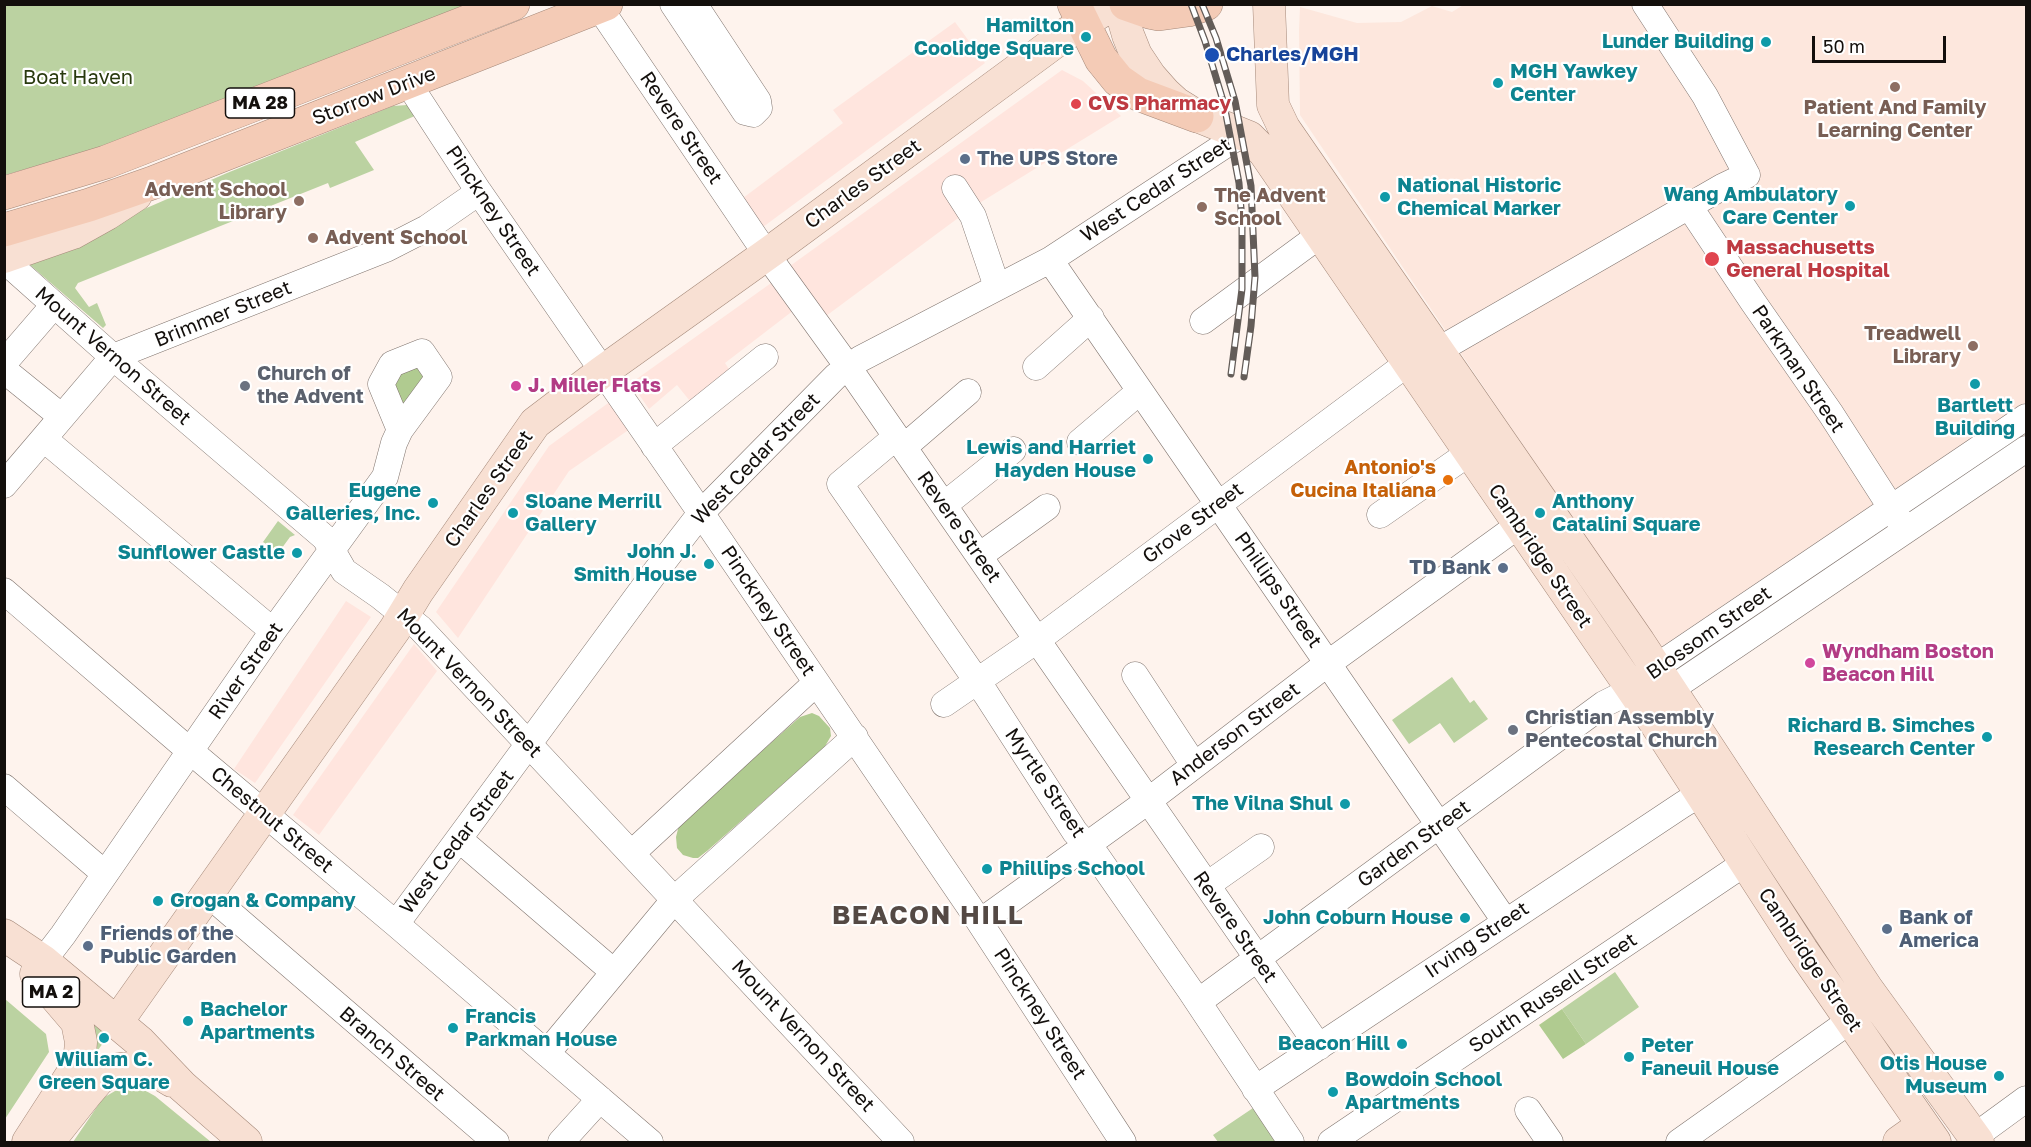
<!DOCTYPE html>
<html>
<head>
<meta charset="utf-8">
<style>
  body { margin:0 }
  #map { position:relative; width:2031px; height:1147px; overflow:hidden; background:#fef3ed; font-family:"Golos Text",sans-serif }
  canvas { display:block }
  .frame { position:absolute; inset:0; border:6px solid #130f0c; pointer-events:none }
  .scale { position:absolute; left:1812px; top:36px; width:134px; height:27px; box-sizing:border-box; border:3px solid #130f0c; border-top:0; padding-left:8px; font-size:18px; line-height:21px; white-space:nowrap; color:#130f0c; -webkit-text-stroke:4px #fff; paint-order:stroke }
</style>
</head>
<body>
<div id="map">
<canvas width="2031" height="1147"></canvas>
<div class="frame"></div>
<div class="scale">50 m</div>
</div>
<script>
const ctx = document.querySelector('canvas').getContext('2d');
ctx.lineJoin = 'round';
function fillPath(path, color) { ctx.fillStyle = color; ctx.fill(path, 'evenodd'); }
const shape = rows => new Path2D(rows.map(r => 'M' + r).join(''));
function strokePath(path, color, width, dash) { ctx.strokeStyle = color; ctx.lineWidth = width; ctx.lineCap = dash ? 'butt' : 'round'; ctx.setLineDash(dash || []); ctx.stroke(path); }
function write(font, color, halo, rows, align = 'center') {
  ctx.font = font + ' "Golos Text",sans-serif'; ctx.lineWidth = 4.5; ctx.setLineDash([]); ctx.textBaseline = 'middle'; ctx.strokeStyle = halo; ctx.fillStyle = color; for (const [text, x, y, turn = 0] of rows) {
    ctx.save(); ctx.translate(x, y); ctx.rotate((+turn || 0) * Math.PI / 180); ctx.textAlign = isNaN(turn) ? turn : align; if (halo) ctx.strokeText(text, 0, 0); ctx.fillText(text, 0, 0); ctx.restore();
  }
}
fillPath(shape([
  [955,22,985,63,763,227,743,198,843,123,833,110],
  [1062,70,1083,81,1121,116,973,207,826,316,790,266],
  [774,281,794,310,725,363,736,380,698,411,677,385,649,409,631,383],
  [611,401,630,429,569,471,458,638,436,612,549,446],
  [346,601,371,617,255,783,234,769],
  [414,644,437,671,319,835,293,815]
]), '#ffe5de');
fillPath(shape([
  [1465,4,2026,5,2026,402,1660,648,1300,115,1299,30,1300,7,1357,23,1401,22,1432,6,1452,12]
]), '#fde7dd');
fillPath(shape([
  [5,5,467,5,104,147,5,175],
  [407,105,417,115,355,142,374,170,330,188,328,183,78,283,75,288,89,307,97,303,106,325,103,328,30,265,30,261,34,257,227,173,393,106],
  [278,521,295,535,290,537,279,552,263,542],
  [1452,677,1470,703,1474,700,1488,719,1454,743,1440,723,1409,744,1392,720],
  [1615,972,1639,1007,1586,1044,1562,1009],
  [5,999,46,1034,49,1052,5,1119],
  [92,1019,109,1035,95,1054],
  [130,1088,146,1091,155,1096,211,1142,73,1142,103,1098,115,1091],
  [1256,1106,1280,1142,1218,1142,1213,1135]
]), '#bbd2a1');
fillPath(shape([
  [417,362,427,379,401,411,390,384,397,372],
  [812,713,819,716,830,728,831,736,824,748,707,851,698,858,693,858,683,855,677,848,676,837,679,825,800,717],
  [1562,1009,1586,1044,1563,1059,1539,1025]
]), '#b0cb90');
const minor = shape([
  [673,4,745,112,753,114,759,108,758,101,694,4],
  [599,7,767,255,848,367,1319,1047],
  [408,83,479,192,701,513,971,909,1123,1142],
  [955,188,973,216,997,287],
  [1689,206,1753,302,1831,414,1901,523],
  [4,260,113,357,325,538,344,571,380,596,420,628,901,1142],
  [1050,260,1505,921],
  [1203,321,1320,235],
  [1437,351,1722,187,1747,175,1705,96,1645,4],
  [4,363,54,305],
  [1036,367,1091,318],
  [4,370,62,417],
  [896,437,840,484,986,694,1075,832,1096,855,1190,990,1291,1142],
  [44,439,273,631],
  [1080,442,1140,391],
  [654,446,765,357],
  [904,447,968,392],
  [4,485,113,357,386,249,427,228,479,192],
  [944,505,1013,450],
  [1380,515,1469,453],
  [979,556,1047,507],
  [4,591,183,745,396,924,650,1142],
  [1135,675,1194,765],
  [1653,693,1671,689,1689,677,2026,449],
  [944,704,1037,640,1408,363],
  [4,787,104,873],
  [467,846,608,967],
  [632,853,816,683],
  [1207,885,1261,847],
  [208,894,496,1142],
  [980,922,1148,801,1319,670,1519,525],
  [396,924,653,575,701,513,836,376,860,359,1050,260,1242,134],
  [43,961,63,935,273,631,385,477,394,443,400,430,439,377,422,352,392,364,381,384,400,430],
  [1198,1002,1604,704,1632,690,1656,667,2026,417],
  [547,1053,675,899,855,737],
  [1255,1089,1682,805,1706,790,1719,786],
  [1528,1110,1550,1142],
  [1974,1137,2026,1099],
  [561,1142,600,1099],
  [1331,1142,1745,863],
  [1679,1142,1851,1020]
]);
const major = shape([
  [1119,4,1128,35,1136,55,1150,76,1165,93,1176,103,1197,116,1249,137,1264,152,1656,724,1802,950,1935,1142],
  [1269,4,1273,105,1284,128,1639,642,1868,990,1978,1142],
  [4,257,73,233,107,214,136,195],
  [4,935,43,961,140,1042,182,1086,246,1142],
  [117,1022,395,629,418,591,535,423,602,372,777,247,1066,34,1113,4],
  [56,1132,87,1093,99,1079,107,1074,119,1069,142,1067,157,1072,172,1081],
  [28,1142,72,1074,80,1053,81,1042,77,1022,36,974],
  [1899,1142,1923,1125]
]);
const highway = shape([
  [1074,4,1101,59,1118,80,1138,94,1197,116],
  [1126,4,1149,12,1159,14,1188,10,1206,4],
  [4,193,106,162,513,4],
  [4,230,89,205,152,183,606,4]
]);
strokePath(minor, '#81756f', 27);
strokePath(major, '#a5897a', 33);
strokePath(highway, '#a5897a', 34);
strokePath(minor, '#fff', 26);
strokePath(major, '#f8e0d3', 32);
strokePath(highway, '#f4cbb6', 33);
const rail = shape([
  [1191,4,1205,41,1224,104,1239,183,1242,221,1242,289,1231,374],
  [1202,4,1216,38,1235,101,1251,186,1255,277,1251,326,1244,377]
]);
strokePath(rail, '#635c58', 7);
strokePath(rail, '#fff', 4.5, [14]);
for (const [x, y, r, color] of [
  [1086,37,6,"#0f9aa8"],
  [1766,42,6,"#0f9aa8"],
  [1212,55,8,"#1a4fb4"],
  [1498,83,6,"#0f9aa8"],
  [1895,87,6,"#8d6e63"],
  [1076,104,6,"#e0444e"],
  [965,159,6,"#5c6f8a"],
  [1385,197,6,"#0f9aa8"],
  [299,201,6,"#8d6e63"],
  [1850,206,6,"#0f9aa8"],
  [1202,207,6,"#8d6e63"],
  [313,238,6,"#8d6e63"],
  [1712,259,8,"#e0444e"],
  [1973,346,6,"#8d6e63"],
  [1975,384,6,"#0f9aa8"],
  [245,386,6,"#6b7280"],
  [516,386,6,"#d1479c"],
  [1148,459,6,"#0f9aa8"],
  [1448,480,6,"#e8710a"],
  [433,503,6,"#0f9aa8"],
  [513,513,6,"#0f9aa8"],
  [1540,513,6,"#0f9aa8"],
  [297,553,6,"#0f9aa8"],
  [709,564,6,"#0f9aa8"],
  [1503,568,6,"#5c6f8a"],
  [1810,663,6,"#d1479c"],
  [1513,730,6,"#6b7280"],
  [1987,737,6,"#0f9aa8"],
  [1345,804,6,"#0f9aa8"],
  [987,869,6,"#0f9aa8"],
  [158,901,6,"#0f9aa8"],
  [1465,918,6,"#0f9aa8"],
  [1887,929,6,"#5c6f8a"],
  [88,946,6,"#5c6f8a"],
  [188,1021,6,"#0f9aa8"],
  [453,1028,6,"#0f9aa8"],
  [104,1038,6,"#0f9aa8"],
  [1402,1044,6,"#0f9aa8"],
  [1629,1057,6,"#0f9aa8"],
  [1999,1076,6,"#0f9aa8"],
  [1333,1092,6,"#0f9aa8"]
]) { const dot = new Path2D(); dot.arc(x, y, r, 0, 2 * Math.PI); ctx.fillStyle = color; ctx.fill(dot); strokePath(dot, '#fff', 2); }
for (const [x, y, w] of [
  [260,103,69],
  [51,992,57]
]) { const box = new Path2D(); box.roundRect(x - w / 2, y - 15, w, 30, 4.5); ctx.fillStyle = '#fff'; ctx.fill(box); strokePath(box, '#130f0c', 1.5); }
write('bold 18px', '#130f0c', null, [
  ["MA 28",260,103],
  ["MA 2",51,992]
]);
write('bold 20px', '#0d838f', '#fff', [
  ["Hamilton",1074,26],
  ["Coolidge Square",1074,49],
  ["Lunder Building",1754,42],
  ["MGH Yawkey",1510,72,"left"],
  ["Center",1510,95,"left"],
  ["National Historic",1397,186,"left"],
  ["Chemical Marker",1397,209,"left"],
  ["Wang Ambulatory",1838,195],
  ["Care Center",1838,218],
  ["Bartlett",1975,406,"center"],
  ["Building",1975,429,"center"],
  ["Lewis and Harriet",1136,448],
  ["Hayden House",1136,471],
  ["Eugene",421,491],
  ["Galleries, Inc.",421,514],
  ["Sloane Merrill",525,502,"left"],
  ["Gallery",525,525,"left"],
  ["Anthony",1552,502,"left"],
  ["Catalini Square",1552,525,"left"],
  ["John J.",697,552],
  ["Smith House",697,575],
  ["Sunflower Castle",285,553],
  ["Richard B. Simches",1975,726],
  ["Research Center",1975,749],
  ["The Vilna Shul",1333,804],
  ["Phillips School",999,869,"left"],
  ["Grogan & Company",170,901,"left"],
  ["John Coburn House",1453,918],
  ["Bachelor",200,1010,"left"],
  ["Apartments",200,1033,"left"],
  ["Francis",465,1017,"left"],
  ["Parkman House",465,1040,"left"],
  ["Beacon Hill",1390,1044],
  ["Peter",1641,1046,"left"],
  ["Faneuil House",1641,1069,"left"],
  ["William C.",104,1060,"center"],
  ["Green Square",104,1083,"center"],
  ["Otis House",1987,1064],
  ["Museum",1987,1087],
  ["Bowdoin School",1345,1080,"left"],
  ["Apartments",1345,1103,"left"]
], 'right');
write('bold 20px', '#164399', '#fff', [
  ["Charles/MGH",1226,55]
], 'left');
write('20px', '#293a0f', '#fff', [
  ["Boat Haven",78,78]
]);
write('20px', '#130f0c', '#fff', [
  ["Storrow Drive",374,96,-21],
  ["Revere Street",681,128,56],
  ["Charles Street",863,184,-36],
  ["West Cedar Street",1156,190,-33],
  ["Pinckney Street",493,211,56],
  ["Brimmer Street",223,314,-22],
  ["Mount Vernon Street",113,356,41],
  ["Parkman Street",1798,369,56],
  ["West Cedar Street",756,459,-46],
  ["Charles Street",489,489,-55],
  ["Grove Street",1193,523,-37],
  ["Revere Street",959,527,55],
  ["Cambridge Street",1540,556,56],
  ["Phillips Street",1278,590,55],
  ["Pinckney Street",768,611,56],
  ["Blossom Street",1709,633,-35],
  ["River Street",246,671,-55],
  ["Mount Vernon Street",469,683,46],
  ["Anderson Street",1235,734,-37],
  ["Myrtle Street",1045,783,56],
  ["Chestnut Street",272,820,40],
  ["West Cedar Street",457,842,-53],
  ["Garden Street",1414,844,-36],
  ["Revere Street",1235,927,55],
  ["Irving Street",1477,940,-34],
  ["Cambridge Street",1810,960,56],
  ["South Russell Street",1553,993,-34],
  ["Pinckney Street",1040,1014,57],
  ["Mount Vernon Street",803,1036,47],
  ["Branch Street",392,1054,41]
]);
write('bold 20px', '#be3a42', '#fff', [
  ["CVS Pharmacy",1088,104],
  ["Massachusetts",1726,248],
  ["General Hospital",1726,271]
], 'left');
write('bold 20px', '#785e54', '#fff', [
  ["Patient And Family",1895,108,"center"],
  ["Learning Center",1895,131,"center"],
  ["Advent School",287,190],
  ["Library",287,213],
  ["The Advent",1214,196,"left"],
  ["School",1214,219,"left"],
  ["Advent School",325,238,"left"],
  ["Treadwell",1961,334],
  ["Library",1961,357]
], 'right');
write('bold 20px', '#4e5e75', '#fff', [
  ["The UPS Store",977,159],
  ["TD Bank",1491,568,"right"],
  ["Bank of",1899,918],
  ["America",1899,941],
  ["Friends of the",100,934],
  ["Public Garden",100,957]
], 'left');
write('bold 20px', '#5b616d', '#fff', [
  ["Church of",257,374],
  ["the Advent",257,397],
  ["Christian Assembly",1525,718],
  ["Pentecostal Church",1525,741]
], 'left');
write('bold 20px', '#b23c85', '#fff', [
  ["J. Miller Flats",528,386],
  ["Wyndham Boston",1822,652],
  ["Beacon Hill",1822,675]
], 'left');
write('bold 20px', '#c56008', '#fff', [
  ["Antonio's",1436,468],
  ["Cucina Italiana",1436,491]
], 'right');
ctx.letterSpacing = '1.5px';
write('bold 26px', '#544944', '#fff', [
  ["BEACON HILL",928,916]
]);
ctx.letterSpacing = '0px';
</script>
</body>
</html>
